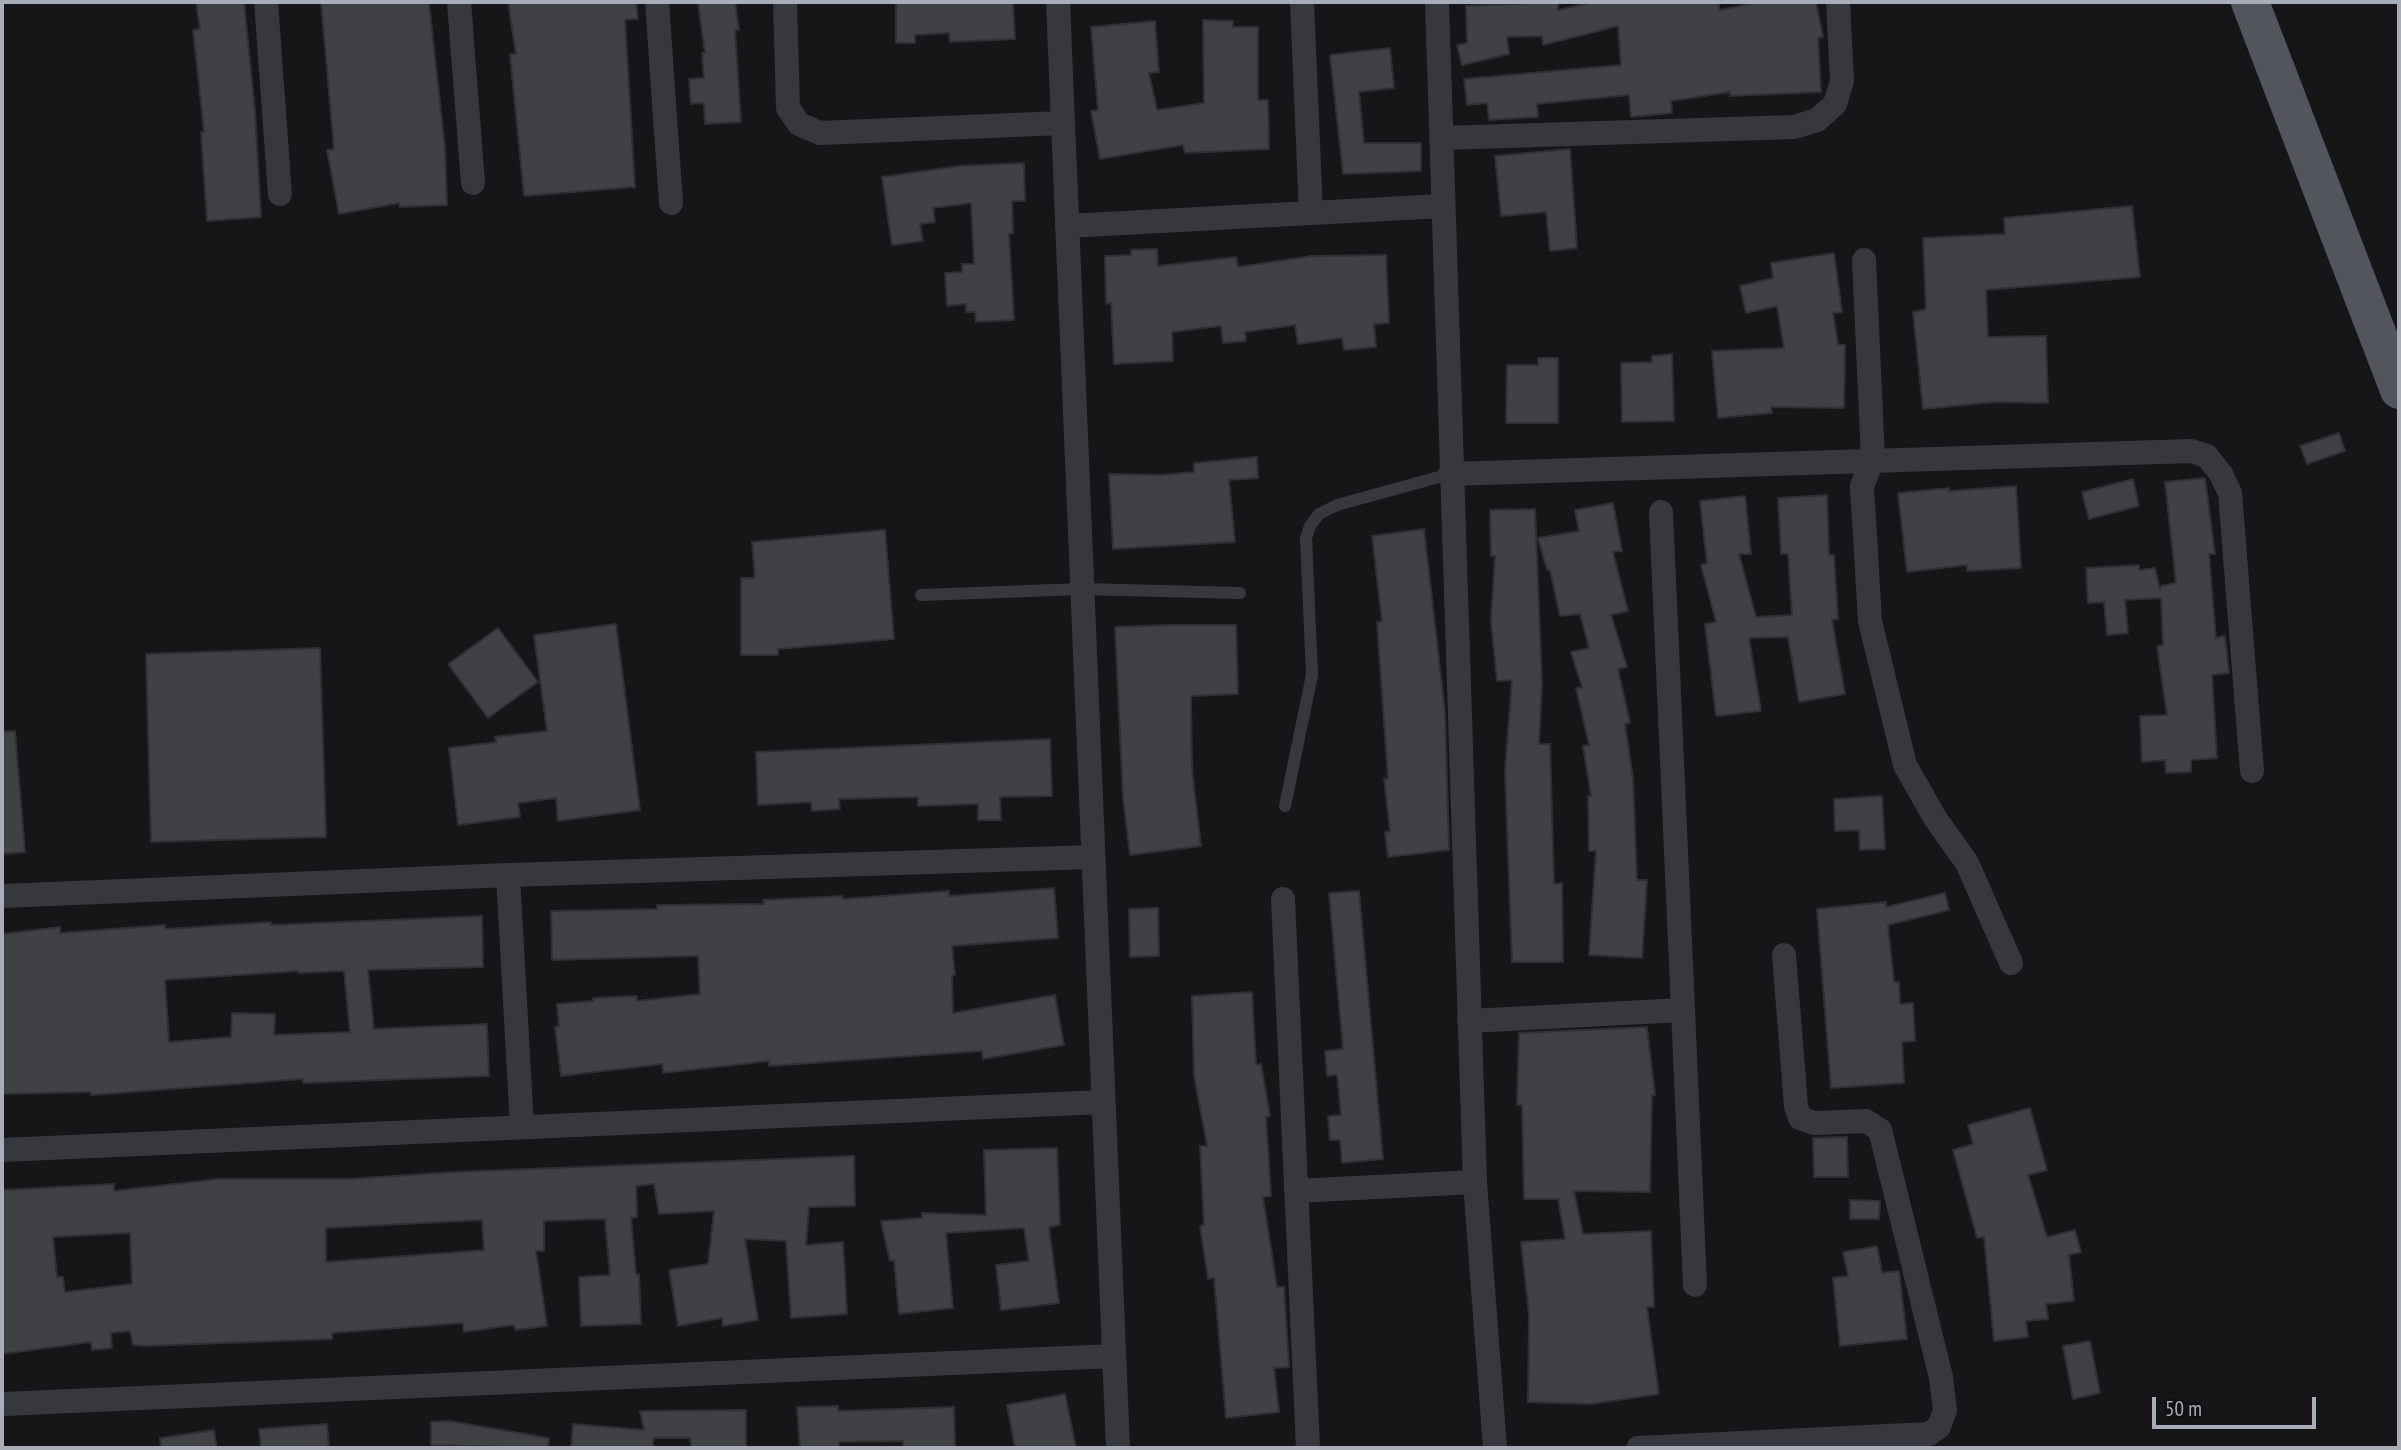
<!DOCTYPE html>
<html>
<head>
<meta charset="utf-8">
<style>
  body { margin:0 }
  #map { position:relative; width:2401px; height:1450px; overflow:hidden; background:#161618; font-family:"PT Sans Narrow",sans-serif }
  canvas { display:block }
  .frame { position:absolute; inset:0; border:4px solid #a8adb8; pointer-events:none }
  .scale { position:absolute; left:2152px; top:1397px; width:164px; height:32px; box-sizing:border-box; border:4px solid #a8adb8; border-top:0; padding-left:9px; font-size:21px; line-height:24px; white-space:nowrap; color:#a8adb8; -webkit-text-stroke:5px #111113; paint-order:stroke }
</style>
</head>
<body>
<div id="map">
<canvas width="2401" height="1450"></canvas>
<div class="frame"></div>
<div class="scale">50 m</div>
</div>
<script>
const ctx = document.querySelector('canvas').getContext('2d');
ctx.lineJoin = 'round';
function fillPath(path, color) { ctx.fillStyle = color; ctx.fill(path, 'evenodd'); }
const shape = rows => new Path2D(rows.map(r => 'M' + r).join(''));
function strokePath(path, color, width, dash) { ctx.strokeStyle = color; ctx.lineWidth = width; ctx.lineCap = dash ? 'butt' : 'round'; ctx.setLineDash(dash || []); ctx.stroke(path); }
const building = shape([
  [196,2,244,2,255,111,261,217,207,221,201,132,204,132,193,30,200,29,196,2],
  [321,2,429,2,445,149,447,205,400,207,399,203,339,214,327,150,334,149,321,2],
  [508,2,636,2,638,19,625,20,635,187,524,196,510,54,516,54,508,2],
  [735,2,739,30,735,30,741,122,705,124,704,103,691,104,689,79,704,78,702,53,705,53,698,3,735,2],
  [896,2,1013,2,1015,39,950,42,949,33,915,35,915,43,896,43,896,2],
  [1558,2,1558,10,1593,2,1719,2,1719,10,1759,2,1816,2,1823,37,1818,38,1821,92,1730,96,1730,92,1671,101,1672,113,1631,117,1629,95,1537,104,1538,117,1489,120,1487,103,1467,105,1464,79,1621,65,1618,26,1543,45,1542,36,1507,37,1509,54,1462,65,1457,45,1467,43,1466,6,1558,2],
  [1203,20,1233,21,1233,27,1258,27,1258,100,1268,100,1269,149,1185,153,1183,145,1100,159,1091,111,1098,110,1091,27,1155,21,1159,72,1149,73,1157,110,1204,103,1203,20],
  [1390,48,1394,88,1359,92,1364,143,1421,143,1421,171,1343,174,1330,55,1390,48],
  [1570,149,1577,248,1550,251,1546,212,1501,216,1495,156,1570,149],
  [1024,163,1025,201,1012,201,1013,233,1009,234,1014,320,976,322,975,312,966,312,966,304,947,306,945,273,962,272,962,264,974,264,971,203,933,208,935,222,920,224,923,241,892,245,882,177,959,166,1024,163],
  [2132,206,2140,277,1986,290,1988,337,2046,336,2048,403,1995,402,1923,409,1913,312,1926,309,1923,238,2005,234,2004,218,2132,206],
  [1157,249,1158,266,1236,257,1238,267,1312,256,1386,255,1389,323,1374,324,1376,347,1344,350,1342,338,1298,344,1295,325,1245,332,1246,341,1223,343,1221,326,1172,332,1173,361,1114,364,1111,303,1106,304,1105,256,1131,255,1131,250,1157,249],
  [1834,253,1842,312,1833,313,1838,345,1845,345,1844,408,1771,407,1772,413,1718,418,1712,351,1784,348,1777,306,1746,313,1740,286,1773,278,1771,263,1834,253],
  [1672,354,1674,421,1622,422,1621,363,1652,362,1652,356,1672,354],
  [1538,358,1558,358,1558,423,1506,423,1507,365,1538,365,1538,358],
  [2339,433,2345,451,2307,464,2300,446,2339,433],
  [1257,457,1258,478,1229,480,1235,542,1113,549,1109,474,1161,475,1194,472,1194,463,1257,457],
  [2205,478,2215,554,2209,554,2216,638,2225,636,2229,673,2212,675,2217,758,2191,760,2191,772,2166,773,2165,760,2142,762,2140,716,2167,715,2157,646,2163,645,2161,598,2125,600,2128,633,2107,635,2104,602,2088,603,2086,568,2139,565,2139,570,2155,568,2160,590,2160,586,2176,583,2165,482,2205,478],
  [2133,479,2139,506,2089,519,2082,492,2133,479],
  [2016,486,2021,568,1967,571,1967,565,1907,572,1898,493,1949,488,1949,491,2016,486],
  [1827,495,1829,555,1834,555,1838,619,1832,620,1845,694,1799,702,1788,637,1749,638,1761,711,1716,716,1705,624,1716,622,1701,565,1707,563,1700,501,1745,496,1751,554,1739,554,1756,617,1792,615,1788,554,1781,554,1778,498,1827,495],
  [1613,503,1622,551,1613,552,1628,611,1611,615,1627,667,1618,669,1630,723,1625,724,1633,779,1637,880,1647,880,1642,958,1589,955,1596,851,1589,851,1588,796,1591,796,1583,746,1589,745,1576,688,1582,687,1571,652,1589,648,1580,614,1560,616,1550,570,1547,570,1538,538,1579,531,1575,510,1613,503],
  [1535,509,1542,684,1539,744,1550,744,1554,884,1562,883,1563,962,1512,962,1505,771,1512,680,1497,681,1491,621,1495,556,1491,556,1490,510,1535,509],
  [1424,529,1445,712,1449,850,1388,857,1385,832,1390,831,1384,779,1388,778,1377,622,1382,621,1372,536,1424,529],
  [885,530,894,639,778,649,778,655,741,655,741,578,755,578,752,542,885,530],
  [616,624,640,810,558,821,556,798,518,803,520,817,458,825,449,748,497,742,494,737,547,731,534,635,616,624],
  [1168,625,1236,625,1238,694,1191,696,1192,770,1201,846,1130,855,1123,798,1115,627,1168,625],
  [498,628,538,682,488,718,448,664,498,628],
  [320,648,326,837,151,842,146,654,320,648],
  [15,731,25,852,2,854,2,732,15,731],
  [1050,739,1052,796,1000,797,1001,820,978,820,978,804,918,806,918,797,839,799,840,809,812,811,811,802,758,805,756,752,1050,739],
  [1882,796,1885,849,1860,850,1859,830,1835,831,1834,799,1882,796],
  [1054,888,1058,938,952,946,955,975,952,976,953,1013,1055,995,1064,1045,983,1059,982,1051,769,1066,769,1061,663,1073,662,1064,561,1076,555,1027,559,1026,557,1004,593,1001,593,998,637,996,637,1001,700,994,698,956,552,960,551,911,657,909,657,905,764,904,763,900,843,896,843,899,949,891,949,896,1054,888],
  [1359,891,1383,1159,1342,1163,1340,1140,1330,1140,1328,1116,1341,1115,1337,1075,1327,1076,1325,1051,1343,1049,1329,893,1359,891],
  [1945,893,1949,910,1888,925,1894,982,1899,982,1900,1004,1913,1003,1915,1041,1902,1042,1904,1083,1831,1088,1817,909,1886,902,1886,907,1945,893],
  [1158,908,1159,956,1130,957,1129,909,1158,908],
  [482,916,483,967,368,970,374,1029,487,1024,489,1076,303,1083,303,1079,91,1095,91,1092,2,1094,2,934,60,927,60,933,165,925,166,929,271,922,271,925,482,916],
  [298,971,298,973,344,971,350,1032,274,1035,275,1014,232,1013,231,1037,169,1042,165,980,298,971],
  [1252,992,1256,1065,1261,1064,1270,1116,1266,1117,1271,1196,1263,1197,1277,1287,1284,1287,1289,1367,1274,1368,1279,1412,1226,1418,1214,1278,1208,1279,1200,1226,1204,1225,1200,1146,1207,1146,1194,1075,1192,996,1252,992],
  [1647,1027,1655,1095,1652,1095,1650,1192,1574,1191,1583,1234,1651,1231,1654,1307,1647,1307,1659,1394,1591,1404,1528,1402,1529,1314,1521,1242,1565,1239,1558,1199,1524,1199,1522,1105,1517,1105,1519,1033,1647,1027],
  [2030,1108,2047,1170,2028,1175,2047,1237,2075,1230,2081,1252,2069,1255,2074,1301,2046,1304,2048,1319,2026,1321,2028,1337,1994,1341,1984,1237,1977,1238,1953,1150,1973,1144,1968,1125,2030,1108],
  [1847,1137,1848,1177,1814,1177,1813,1138,1847,1137],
  [1057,1148,1060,1225,1049,1227,1059,1303,1001,1310,996,1265,1029,1261,1024,1228,946,1233,953,1308,899,1314,894,1260,890,1261,881,1221,922,1218,922,1213,986,1215,984,1150,1057,1148],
  [854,1156,855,1206,809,1207,806,1245,843,1242,847,1314,791,1318,786,1241,745,1239,758,1320,723,1326,722,1318,678,1326,669,1270,708,1264,714,1211,659,1214,654,1184,636,1186,637,1217,631,1218,636,1274,639,1274,641,1324,581,1326,579,1277,610,1275,605,1219,544,1221,544,1251,536,1251,547,1326,515,1330,514,1325,464,1332,463,1323,332,1333,332,1339,145,1346,133,1345,130,1331,111,1333,112,1348,92,1350,91,1342,2,1354,2,1190,114,1184,114,1191,218,1179,349,1179,455,1172,854,1156],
  [482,1220,484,1250,326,1262,326,1228,482,1220],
  [130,1233,132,1284,65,1292,63,1277,57,1277,53,1237,130,1233],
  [1850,1200,1880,1201,1879,1219,1850,1219,1850,1200],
  [1877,1246,1882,1273,1899,1271,1907,1339,1840,1346,1833,1278,1848,1276,1843,1252,1877,1246],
  [2090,1341,2100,1393,2073,1399,2063,1346,2090,1341],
  [1065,1394,1076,1448,1015,1448,1007,1405,1065,1394],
  [838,1406,838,1411,954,1407,955,1448,903,1448,903,1441,839,1442,839,1448,800,1448,797,1407,838,1406],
  [746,1410,746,1448,691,1448,690,1438,653,1438,653,1448,571,1448,573,1424,644,1430,640,1411,746,1410],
  [449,1421,549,1438,548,1448,431,1445,431,1422,449,1421],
  [327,1424,329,1448,261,1448,259,1429,327,1424],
  [214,1430,217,1448,161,1448,160,1438,214,1430]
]);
fillPath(building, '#404145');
strokePath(building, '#303034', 2);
strokePath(shape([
  [921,595,1082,589,1240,593],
  [1285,806,1312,675,1306,538,1310,526,1319,514,1337,505,1450,474]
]), '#37383d', 12);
strokePath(shape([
  [266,2,280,194],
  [459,2,473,183],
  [657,2,671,203],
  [785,2,788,108,799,124,820,133,1063,123],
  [1058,2,1118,1448],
  [1302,2,1311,213],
  [1437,2,1475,1182,1495,1448],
  [1442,138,1794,127,1817,120,1835,104,1842,81,1838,2],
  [1067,226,1442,206],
  [1864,260,1873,459,1862,486,1870,621,1905,765,1935,818,1967,863,2011,963],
  [1450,474,2191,451,2207,456,2221,474,2230,493,2252,771],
  [508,875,522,1127],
  [2,896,508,875,1093,857],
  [1283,899,1308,1448],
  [1683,1010,1695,1285],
  [1469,1021,1683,1010,1661,512],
  [2,1150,1103,1102],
  [1296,1191,1475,1182],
  [2,1404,1114,1356],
  [1638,1448,1929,1434,1939,1427,1945,1410,1941,1377,1880,1130,1866,1121,1814,1123,1800,1118,1796,1106,1784,955]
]), '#37383d', 24);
strokePath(shape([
  [2250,2,2399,390]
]), '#53555c', 38);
</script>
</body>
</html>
